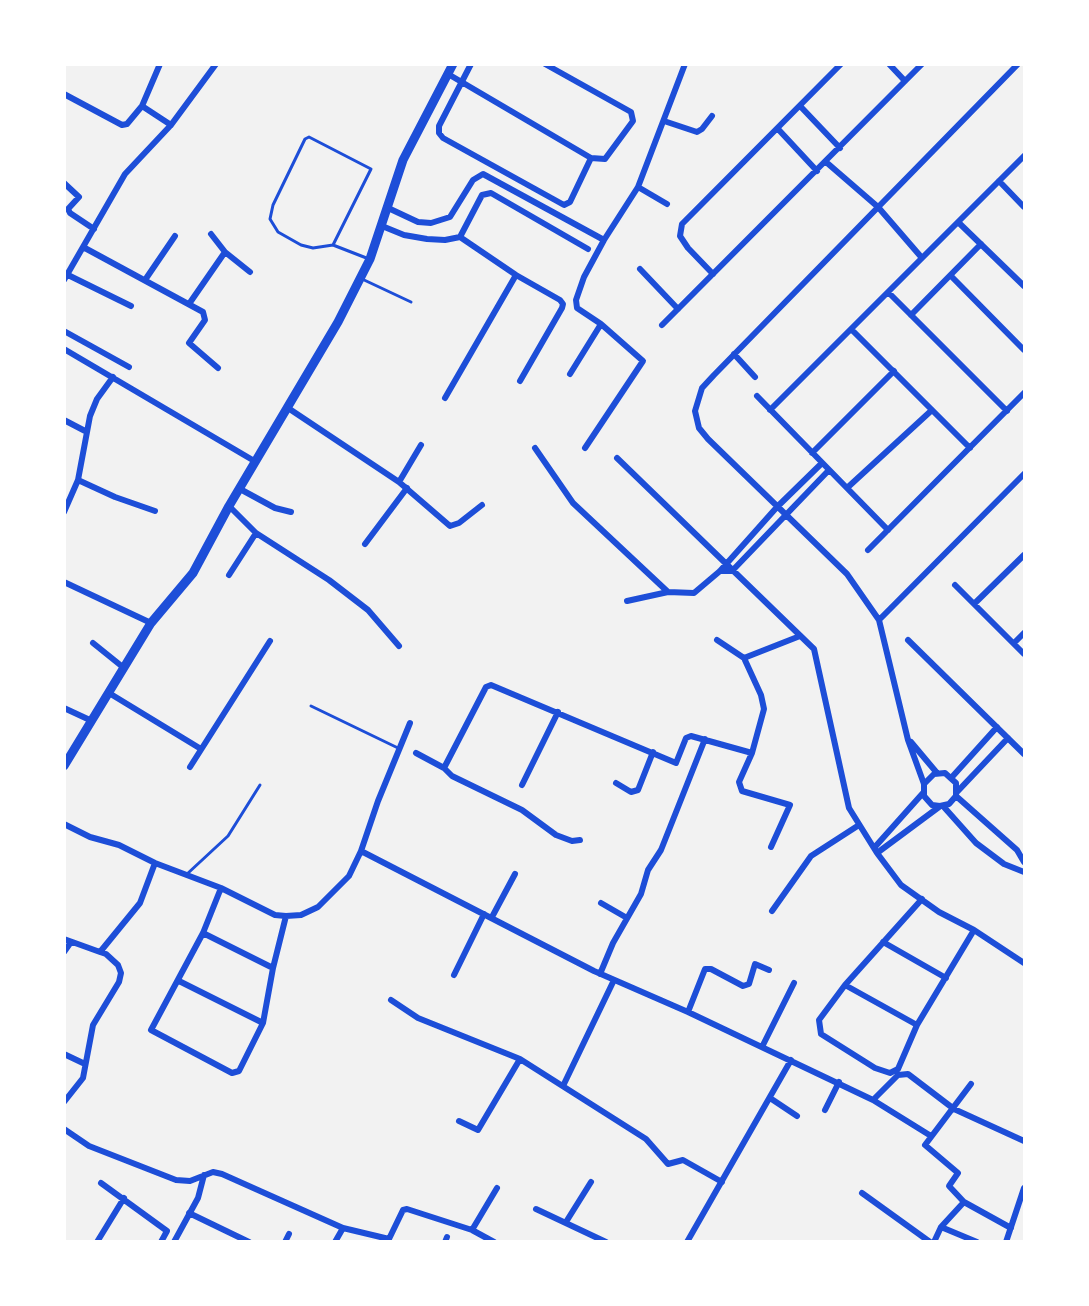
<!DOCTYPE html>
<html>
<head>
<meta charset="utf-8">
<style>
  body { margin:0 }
  #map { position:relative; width:1089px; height:1306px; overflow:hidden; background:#f2f2f2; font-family:Lato,sans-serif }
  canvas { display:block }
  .frame { position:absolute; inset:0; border:66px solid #fff; pointer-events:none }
</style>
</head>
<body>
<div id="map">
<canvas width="1089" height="1306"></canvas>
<div class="frame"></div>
</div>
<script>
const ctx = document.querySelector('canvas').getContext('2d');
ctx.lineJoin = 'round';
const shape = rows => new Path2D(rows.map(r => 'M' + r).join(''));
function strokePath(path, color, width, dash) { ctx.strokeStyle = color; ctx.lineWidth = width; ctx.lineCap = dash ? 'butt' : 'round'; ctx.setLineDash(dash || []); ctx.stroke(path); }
strokePath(shape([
  [333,245,313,248,301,245,278,232,270,219,273,205,305,139,309,137,371,169,333,245,369,259],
  [362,279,411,302],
  [311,706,398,748],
  [187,874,228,836,260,785]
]), '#1d4ed8', 3);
strokePath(shape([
  [160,64,142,106,171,125],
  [471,64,439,126,439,133,443,138,564,205,570,202,591,158],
  [889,64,905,81],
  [448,74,591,158,605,159,633,121,631,112,545,64],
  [64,94,122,125,127,124,142,106],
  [801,107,840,148],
  [664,121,697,132,702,129,712,116],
  [778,129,817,171],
  [826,162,878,207,922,258],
  [999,181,1024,207],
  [64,183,79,197,68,209,70,213,94,229],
  [638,187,667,204],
  [386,207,418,222,431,223,450,217,473,180,483,174,604,240],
  [958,222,1024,286],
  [382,226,404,235,427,239,445,240,460,237,516,275,560,300,563,304,562,308,520,381],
  [460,237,482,195,491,193,588,249],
  [83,247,203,312,205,320,189,343,218,368],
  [225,252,250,272],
  [640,269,678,309],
  [713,274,688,248,680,236,682,224,841,64],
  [68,275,131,306],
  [951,276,1024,350],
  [64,280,125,174,171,125,216,64],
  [145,280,175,236],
  [888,292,1007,411],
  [189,304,225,252,211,234],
  [911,315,981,244],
  [662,325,922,64],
  [851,329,970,448],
  [64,331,129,367],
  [64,349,256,462],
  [734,354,755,377],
  [570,374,601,324],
  [757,396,888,530],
  [445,398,516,275],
  [288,408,399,482,450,526,459,523,482,505],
  [770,410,1024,156],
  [64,420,87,432],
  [535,448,573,503,668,592],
  [585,448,643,361,601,324,577,308,576,300,584,277,604,240,638,187,685,64],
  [812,453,894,371],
  [617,458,814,649,849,808,877,853,901,885,939,912,974,930,1024,963],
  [78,480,90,416,97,399,113,377],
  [399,482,421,445],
  [847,488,932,410],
  [240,489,275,508,291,512],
  [229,506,256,533,229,575],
  [64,512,78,480,115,497,155,511],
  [256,533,329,580,368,610,399,646],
  [365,544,407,488],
  [868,550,1024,393],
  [720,571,732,571,829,470],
  [64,582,151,623],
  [955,585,1024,654],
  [627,601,668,592,694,593,720,571,777,507,822,463],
  [974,604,1024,555],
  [879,620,1024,474],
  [717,640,744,658],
  [908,640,1024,754],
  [93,643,124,668],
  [1014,643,1024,633],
  [109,693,201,749],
  [64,708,92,721],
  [911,742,937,773],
  [416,753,444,768,486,687,491,685,676,763,686,738,691,736,752,753],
  [190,767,270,641],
  [444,768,452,776,522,810,556,835,572,841,580,840],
  [952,777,997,727],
  [616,783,631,792,638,790,653,752],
  [924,784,934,774,945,773,956,783,956,796,949,804,940,806,932,805,924,796,924,784,908,740,879,620,847,574,708,439,699,428,695,411,702,388,714,375,1018,64],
  [522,785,558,712],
  [957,792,1008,738],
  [956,796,1017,850,1024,862],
  [943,806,976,843,1004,864,1024,872],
  [64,824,90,837,119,845,155,863,221,888,275,915,286,916,301,915,318,907,349,876,361,851,594,971,688,1012,873,1100],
  [771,847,790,805,742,791,739,782,752,753,764,709,761,695,744,658,800,636],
  [874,848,923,793],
  [361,851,378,801,410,723],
  [877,853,939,807],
  [221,888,203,933,151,1030,232,1073,239,1071,263,1023,273,968,286,916],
  [922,899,845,985,819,1020,821,1034,875,1068,890,1073,898,1069,917,1025,974,930],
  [601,903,627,918],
  [772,911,811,856,859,825],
  [492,917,515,874],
  [203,933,273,968],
  [64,939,100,952,140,903,155,863],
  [883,942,946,978],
  [64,952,71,942],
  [600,974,613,943,641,894,648,870,661,850,705,739],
  [454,975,484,914],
  [179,981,263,1023],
  [845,985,917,1025],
  [391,1000,418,1018,520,1059,646,1139,668,1164,683,1160,722,1182],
  [688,1012,705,969,711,969,743,986,749,984,755,964,769,970],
  [762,1047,794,983],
  [64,1054,85,1064],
  [563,1086,614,980],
  [770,1098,797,1116],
  [64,1102,83,1078,93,1025,119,982,121,973,118,965,106,954,100,952],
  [825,1110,839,1082],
  [459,1121,478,1130,520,1059],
  [64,1129,89,1146,176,1180,190,1181,213,1172,222,1174,343,1228,389,1239],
  [931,1136,873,1100,898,1075,908,1074,954,1109,1024,1141],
  [101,1183,167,1231,161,1242],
  [862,1193,930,1242],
  [964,1202,949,1186,958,1173,925,1145,971,1084],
  [536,1209,606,1242],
  [189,1213,249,1242],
  [566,1222,591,1182],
  [941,1227,964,1202,1011,1228],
  [472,1230,497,1188],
  [388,1241,403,1210,407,1209,472,1230,494,1242],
  [97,1242,124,1198],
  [174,1242,198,1198,204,1175],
  [285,1242,289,1234],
  [335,1242,343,1228],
  [445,1242,447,1237],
  [687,1242,791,1060],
  [934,1242,941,1227,977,1242],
  [1006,1242,1024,1188]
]), '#1d4ed8', 6);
strokePath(shape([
  [64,766,151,623,193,573,229,506,338,322,370,259,403,160,453,64]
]), '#1d4ed8', 9);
</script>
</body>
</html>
